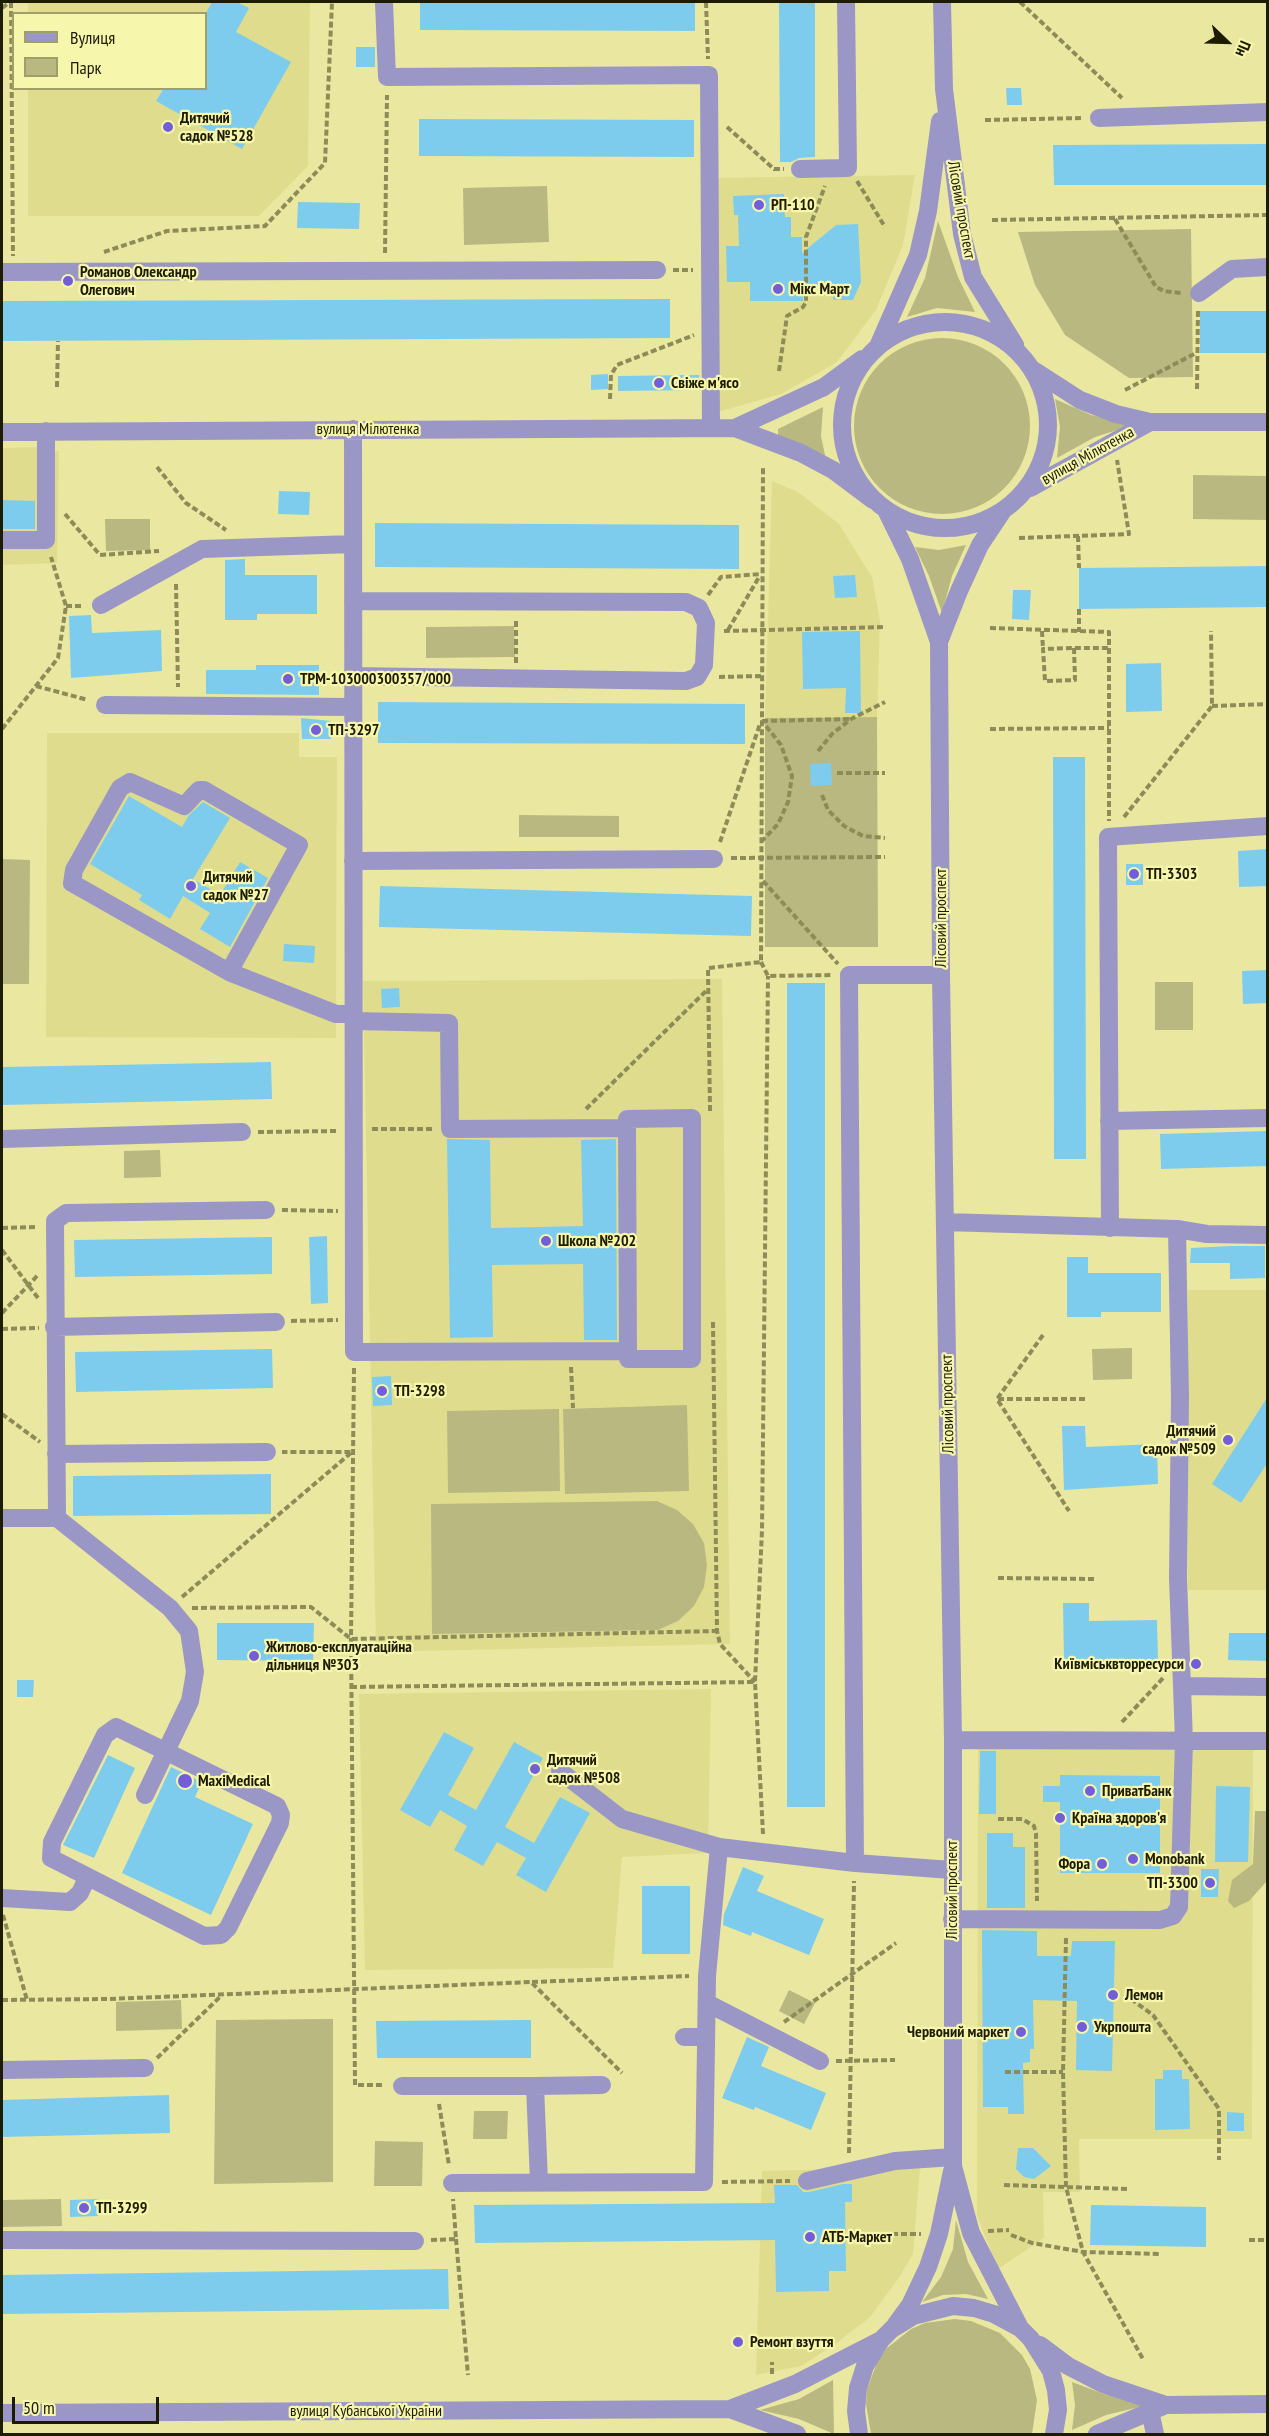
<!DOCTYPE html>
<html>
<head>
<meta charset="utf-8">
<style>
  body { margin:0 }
  #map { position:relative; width:1269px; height:2436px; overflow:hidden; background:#eae8a0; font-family:"PT Sans Narrow",sans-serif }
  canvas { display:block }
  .frame { position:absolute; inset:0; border:3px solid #1d1c01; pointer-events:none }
  .legend { position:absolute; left:12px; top:12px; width:195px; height:78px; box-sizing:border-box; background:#f7f6ad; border:2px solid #a09f68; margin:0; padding:8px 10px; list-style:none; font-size:18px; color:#1d1c01 }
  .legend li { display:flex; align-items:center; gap:12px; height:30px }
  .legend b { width:30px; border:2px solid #a09f68 }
  .north { position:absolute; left:1197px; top:12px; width:60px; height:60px; -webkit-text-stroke:4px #f7f6ad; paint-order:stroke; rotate:113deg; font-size:16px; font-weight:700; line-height:24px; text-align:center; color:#1d1c01 }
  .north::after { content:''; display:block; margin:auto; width:21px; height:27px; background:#1d1c01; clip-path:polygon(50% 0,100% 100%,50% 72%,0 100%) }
  .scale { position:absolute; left:12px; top:2397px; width:147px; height:27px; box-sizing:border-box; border:3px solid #1d1c01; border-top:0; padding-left:8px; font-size:18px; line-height:21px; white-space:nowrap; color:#1d1c01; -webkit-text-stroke:4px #f7f6ad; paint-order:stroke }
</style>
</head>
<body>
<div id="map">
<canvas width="1269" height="2436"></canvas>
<div class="frame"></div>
<ul class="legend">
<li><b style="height:8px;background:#9a97c6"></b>Вулиця</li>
<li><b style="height:16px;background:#b9b881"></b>Парк</li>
</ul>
<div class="north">Пн</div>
<div class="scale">50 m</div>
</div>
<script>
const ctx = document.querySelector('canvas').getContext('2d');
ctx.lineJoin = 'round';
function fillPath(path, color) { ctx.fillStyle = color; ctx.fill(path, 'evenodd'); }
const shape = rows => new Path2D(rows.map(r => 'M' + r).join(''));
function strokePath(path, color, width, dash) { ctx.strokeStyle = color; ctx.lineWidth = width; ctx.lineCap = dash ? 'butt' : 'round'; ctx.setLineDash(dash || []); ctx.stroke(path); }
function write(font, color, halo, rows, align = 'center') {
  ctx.font = font + ' "PT Sans Narrow",sans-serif'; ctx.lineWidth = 4.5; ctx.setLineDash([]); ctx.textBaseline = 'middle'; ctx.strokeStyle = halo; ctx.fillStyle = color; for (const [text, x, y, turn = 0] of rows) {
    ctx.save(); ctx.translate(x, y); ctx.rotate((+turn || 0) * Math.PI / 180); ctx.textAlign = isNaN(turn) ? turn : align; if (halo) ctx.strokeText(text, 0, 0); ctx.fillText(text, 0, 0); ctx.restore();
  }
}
fillPath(shape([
  [28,2,310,2,308,166,259,216,28,216,28,89,206,88,206,14,28,13],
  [915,175,903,245,876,310,837,362,781,394,707,415,704,178],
  [41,447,42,452,59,451,57,563,2,565,2,448],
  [772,481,798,492,839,524,872,577,880,621,877,717,765,718],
  [47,733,299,733,299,757,337,757,336,1038,46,1037],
  [722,979,730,1644,376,1652,363,981],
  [1188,1290,1267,1290,1267,1590,1188,1590],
  [711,1689,708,1853,622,1857,613,1968,365,1970,359,1694],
  [1253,1744,1252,2139,1079,2139,1080,2192,1043,2192,1044,2238,998,2269,977,2216,978,1745],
  [920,2167,913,2254,898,2279,870,2317,833,2346,801,2366,756,2375,762,2171]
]), '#dfdd8d');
fillPath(shape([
  [547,186,549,242,464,245,463,188],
  [938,221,958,277,975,312,937,308,907,317,925,278],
  [1191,229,1193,377,1129,378,1065,335,1035,285,1018,232],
  '854 426a88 88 0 1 1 176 0a88 88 0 1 1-176 0Z',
  [1055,399,1091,415,1133,425,1095,437,1057,458,1060,427],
  [823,407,821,436,826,460,778,438,778,429],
  [1193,475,1267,476,1267,520,1193,519],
  [105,519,150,519,150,550,106,551],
  [966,545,952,576,942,613,929,576,915,547,939,550],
  [514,626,515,657,426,658,426,627],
  [877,717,878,947,765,947,765,718],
  [519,815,619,816,619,837,519,837],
  [2,859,30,860,29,984,2,984],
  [1155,982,1193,982,1193,1030,1155,1030],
  [160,1150,161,1177,124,1178,124,1151],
  [1132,1348,1132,1379,1093,1380,1092,1349],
  [687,1405,689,1491,565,1494,563,1409],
  [559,1409,560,1491,448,1493,447,1411],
  [657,1501,677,1510,693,1524,704,1543,707,1565,704,1587,694,1606,678,1621,658,1630,432,1634,431,1504],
  [1255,1811,1267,1811,1267,1881,1249,1901,1234,1908,1228,1901,1232,1880,1253,1864],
  [789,1990,815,2003,804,2024,779,2011],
  [181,2000,182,2029,116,2031,116,2002],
  [333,2019,333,2182,214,2184,216,2020],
  [474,2111,508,2111,507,2139,473,2139],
  [375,2141,423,2142,422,2186,374,2186],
  [61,2199,62,2226,2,2227,2,2200],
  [956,2220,968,2262,988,2299,966,2294,943,2295,922,2302,941,2277,953,2249],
  [955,2319,971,2321,1000,2333,1022,2355,1030,2369,1037,2400,1032,2434,871,2434,866,2404,867,2389,878,2360,887,2348,911,2329,925,2323],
  [833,2380,834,2434,799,2419,760,2410,799,2399],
  [1072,2382,1104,2394,1148,2405,1106,2415,1072,2430,1075,2405]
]), '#b9b881');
fillPath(shape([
  [212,2,237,2,249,8,236,32,291,62,242,149,156,101,164,88,206,88,206,13],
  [420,2,695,2,695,31,420,30],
  [779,2,815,2,815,157,799,158,791,162,780,162],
  [356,47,375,47,375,67,356,67],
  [1006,88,1021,88,1022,105,1007,105],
  [419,119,694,120,694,157,419,156],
  [1268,144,1268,185,1054,185,1053,145],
  [784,194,785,217,791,217,791,237,802,237,802,253,836,225,858,224,861,282,853,300,833,300,834,287,803,287,803,301,750,301,750,282,727,282,726,246,739,246,738,215,734,215,733,196],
  [298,202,360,203,359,229,297,228],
  [670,299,670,338,2,341,2,301],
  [1200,311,1268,311,1268,353,1200,353],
  [608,374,608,389,591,390,591,375],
  [699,375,700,390,618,391,618,376],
  [279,491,310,492,309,515,278,514],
  [2,500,35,501,35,529,2,529],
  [375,523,739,525,739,569,375,567],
  [245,559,245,575,317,575,317,614,257,614,257,620,225,620,225,560],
  [1268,566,1268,607,1079,609,1079,568],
  [855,575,857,597,835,598,833,576],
  [1013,590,1031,590,1029,620,1012,619],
  [91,615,92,633,161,630,162,671,71,678,69,616],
  [860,631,861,713,845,713,846,688,803,689,802,632],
  [1161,663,1162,711,1126,712,1126,664],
  [256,665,319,665,319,695,206,694,206,670,256,670],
  [378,702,745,704,745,744,378,743],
  [301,718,331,721,331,739,302,739],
  [1053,757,1085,757,1086,1159,1054,1159],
  [831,763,832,785,811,786,810,764],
  [129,796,182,827,189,815,203,802,230,818,193,879,220,895,240,862,268,878,230,947,200,929,210,913,183,896,170,919,139,900,142,895,90,864],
  [1268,849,1268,886,1239,887,1238,851],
  [1126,864,1143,864,1143,885,1126,885],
  [380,886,752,896,751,936,379,927],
  [284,944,315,946,314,963,283,961],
  [1268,970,1268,1003,1243,1004,1242,971],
  [787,983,825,983,825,1807,787,1807],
  [399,988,400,1007,382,1008,381,989],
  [271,1062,272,1099,2,1105,2,1067],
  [1268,1131,1268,1166,1161,1169,1160,1134],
  [447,1139,490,1140,491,1228,583,1226,581,1140,616,1139,617,1340,584,1340,583,1264,492,1265,493,1337,450,1338],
  [327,1236,328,1303,311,1304,309,1237],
  [272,1237,272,1274,75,1277,74,1240],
  [1230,1246,1265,1246,1265,1278,1230,1279,1230,1263,1190,1263,1191,1248],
  [1067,1257,1088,1257,1088,1273,1161,1273,1161,1312,1101,1312,1101,1317,1067,1317],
  [272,1349,273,1388,76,1392,75,1352],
  [391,1376,392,1405,373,1406,372,1377],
  [1268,1396,1268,1462,1241,1503,1212,1484],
  [1062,1426,1085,1426,1086,1447,1157,1444,1158,1484,1064,1490],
  [271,1474,271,1514,73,1516,73,1476],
  [1063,1603,1089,1603,1089,1621,1157,1620,1158,1660,1064,1663],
  [217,1623,314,1623,313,1661,217,1660],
  [1229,1633,1268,1633,1268,1661,1228,1660],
  [17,1680,34,1680,33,1697,17,1697],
  [444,1732,474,1748,448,1795,476,1810,514,1742,543,1758,505,1827,534,1843,560,1797,590,1813,546,1892,516,1875,526,1858,497,1842,483,1866,454,1850,467,1826,440,1810,430,1827,400,1810],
  [980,1751,996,1751,996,1814,979,1814],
  [108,1755,135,1768,94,1858,63,1845],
  [171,1767,202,1782,195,1797,253,1824,211,1915,122,1873],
  [1060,1775,1160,1776,1160,1873,1060,1873,1060,1802,1043,1802,1043,1786,1060,1786],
  [1216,1786,1250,1787,1248,1862,1215,1862],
  [987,1833,1013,1833,1013,1847,1025,1847,1025,1908,987,1908],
  [743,1867,764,1876,757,1891,824,1919,809,1955,752,1932,751,1936,723,1925,724,1914],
  [1201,1869,1219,1869,1218,1897,1201,1897],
  [642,1886,690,1886,690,1954,642,1954],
  [982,1930,1037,1931,1037,1956,1071,1956,1072,1941,1115,1941,1112,2071,1076,2070,1077,2001,1033,2000,1034,2049,1030,2049,1030,2062,1023,2063,1024,2114,1008,2114,1008,2107,983,2107],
  [531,2020,531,2058,377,2058,376,2021],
  [747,2037,769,2047,761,2066,826,2093,811,2130,755,2107,754,2110,722,2098],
  [1163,2070,1182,2070,1182,2079,1189,2079,1190,2129,1155,2130,1155,2079,1163,2079],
  [169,2095,170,2133,2,2137,2,2100],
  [1227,2112,1244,2113,1244,2131,1227,2131],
  [1018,2148,1033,2148,1051,2166,1034,2179,1024,2177,1016,2169],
  [843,2184,852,2184,852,2202,845,2202,846,2271,829,2271,829,2291,776,2292,775,2240,475,2243,474,2205,775,2203,774,2185,797,2185,803,2192,809,2192],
  [98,2199,98,2216,70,2217,70,2200],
  [1091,2205,1206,2207,1206,2247,1090,2245],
  [448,2269,449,2309,2,2314,2,2275]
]), '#7dcced');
strokePath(shape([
  [11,2,13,256],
  [706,2,708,59],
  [1020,2,1122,98],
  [2,8,10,2],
  [985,120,1083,118],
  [727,127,774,169,784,169],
  [857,181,885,227],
  [1115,219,1156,287,1164,291,1181,293],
  [992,220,1268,215],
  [104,252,167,231,265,226,325,163,332,2],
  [385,253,387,95],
  [673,270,693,270],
  [779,371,787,316,803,307,806,302,806,237,825,186],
  [57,387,58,341],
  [1197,389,1198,309],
  [1125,390,1196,353],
  [610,399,611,375,617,365,694,335],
  [157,467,186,503,226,530],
  [65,514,100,555,159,551],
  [1078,536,1079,568],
  [1019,538,1129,534,1117,460],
  [176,584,178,687],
  [708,595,721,577,761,574],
  [66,606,84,606],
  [1079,609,1079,632],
  [990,628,1109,632,1109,821],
  [728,630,759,577],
  [724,631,886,627],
  [1042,631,1043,649],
  [1074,648,1075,680,1045,681,1043,649,1074,648,1110,648],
  [516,663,516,619],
  [719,677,761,676],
  [36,686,88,700],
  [1212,706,1268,704],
  [762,721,851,719],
  [2,729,58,658,66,606,51,557],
  [990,729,1109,728],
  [818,751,832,734,851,719,885,702],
  [837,773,885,773],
  [822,795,828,810,844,826,863,836,885,838],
  [1124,817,1212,706,1211,631],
  [720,842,760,724],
  [761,842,778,824,788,802,792,776,781,745,762,721],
  [731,858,885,857],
  [763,881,838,964],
  [761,962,768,976,833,975],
  [586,1109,707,990],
  [710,1111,708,968,761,962,763,468],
  [372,1129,433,1129],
  [258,1132,337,1131],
  [282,1210,338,1211],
  [2,1228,37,1227],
  [2,1250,38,1298],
  [2,1313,38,1275],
  [291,1321,338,1320],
  [713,1322,717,1631,720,1644,755,1682],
  [2,1329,39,1328],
  [1043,1335,997,1399,1069,1511],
  [571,1367,573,1408],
  [354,1368,351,1639,355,2085,384,2085],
  [998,1399,1087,1399],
  [2,1414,40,1442],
  [998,1578,1096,1579],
  [182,1597,352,1452,282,1452],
  [192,1608,311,1607,351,1639,717,1631],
  [351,1687,755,1682],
  [1122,1722,1164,1677],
  [998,1819,1022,1819,1034,1826,1036,1834,1037,1901],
  [763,1834,755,1682,762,1530,768,976],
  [3,1915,27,2000],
  [1066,1938,1063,2072,1066,2187,1083,2252,1143,2359],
  [532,1982,689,1976],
  [1131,1999,1153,2015,1219,2109,1219,2160],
  [2,2000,109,1999,531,1982,622,2073],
  [784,2022,896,1943],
  [157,2058,223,1994],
  [836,2061,895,2060],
  [1005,2072,1063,2072],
  [439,2104,449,2165],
  [849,2153,854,1881],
  [722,2182,790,2181],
  [1004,2185,1127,2189],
  [988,2231,1009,2230],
  [892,2234,921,2234],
  [1011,2235,1032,2243,1083,2252,1160,2254],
  [456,2239,468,2375],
  [431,2240,456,2239,453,2199],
  [1249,2240,1268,2240],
  [772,2374,772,2362],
  [561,2434,561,2433]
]), '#8d8b58', 4, [6, 3]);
strokePath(shape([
  [384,2,387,77,709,75,711,428],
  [942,2,944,89,962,234,973,277,1015,345],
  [1099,118,1268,112],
  [800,169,848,168,846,2],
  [2,272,657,270],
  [1199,293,1232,269,1268,267],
  '842 425a103 103 0 1 1 206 0a103 103 0 1 1-206 0Z',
  [879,344,918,255,928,211,940,121],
  [1035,371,1080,400,1116,414,1150,422,1268,422],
  [735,428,824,387,862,359],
  [353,429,354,1352,628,1351],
  [2,432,735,428,801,453,833,470,873,500],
  [1030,488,1150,422],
  [887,512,910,559,939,642,941,975,953,1740,953,2166,971,2233,1020,2328],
  [2,540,46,540,46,431],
  [353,601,686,602,699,608,706,623,704,665,697,677,686,681,353,676],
  [101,605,202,549,353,544],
  [939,642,959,591,980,545,1002,512],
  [105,705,353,707],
  [130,782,184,806,199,790,204,790,299,845,229,972,72,883,74,870,120,788,130,782],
  [353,861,714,859],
  [229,972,336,1014,354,1014],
  [354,1021,449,1023,450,1129,627,1128],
  [692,1118,692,1359,628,1359,627,1119,692,1118],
  [1109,1121,1268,1118],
  [2,1139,242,1132],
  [945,1222,1177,1229,1207,1234,1268,1235],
  [1110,1228,1108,837,1268,826],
  [54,1327,276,1322],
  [56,1454,267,1452],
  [2,1518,57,1518,170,1608,189,1631,195,1672,190,1701,145,1795],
  [57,1518,55,1221,66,1213,266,1210],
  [1182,1686,1268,1687],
  [116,1727,277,1806,281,1815,280,1823,228,1928,221,1935,204,1936,51,1858,52,1842,105,1735,116,1727],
  [953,1740,1268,1741],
  [560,1771,622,1819,719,1847],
  [855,1863,849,975,941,975],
  [2,1898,70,1902,80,1893,87,1878],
  [952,1919,1160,1920,1173,1916,1179,1907,1184,1741,1178,1578,1180,1398,1177,1229],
  [707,2003,820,2061],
  [684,2037,706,2037],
  [2,2070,145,2068],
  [402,2086,535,2086,539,2182],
  [535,2086,602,2085],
  [807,2181,895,2161,953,2157],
  [452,2183,704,2182,707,1976,719,1847,855,1863,952,1870],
  [2,2240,415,2241],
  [896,2324,910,2305,928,2267,939,2234,952,2171],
  [1040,2345,1068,2366,1103,2384,1166,2405,1268,2404],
  [730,2409,797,2434],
  [1150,2411,1155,2434],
  [2,2413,730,2409,795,2384,881,2340],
  [859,2434,856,2411,858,2388,865,2366,881,2340,892,2329,913,2316,953,2306,974,2308,994,2314,1020,2328,1031,2339,1051,2371,1056,2390,1058,2410,1054,2434],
  [1097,2434,1166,2405]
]), '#9a97c6', 18);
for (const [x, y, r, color] of [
  [168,127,6,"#735ed9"],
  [759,205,6,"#735ed9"],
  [68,281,6,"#735ed9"],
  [778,289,6,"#735ed9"],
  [659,383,6,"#735ed9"],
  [288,679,6,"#735ed9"],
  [316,730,6,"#735ed9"],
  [1134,874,6,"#735ed9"],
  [191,886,6,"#735ed9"],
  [546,1241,6,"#735ed9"],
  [382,1391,6,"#735ed9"],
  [1228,1440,6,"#735ed9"],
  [254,1656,6,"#735ed9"],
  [1196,1664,6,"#735ed9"],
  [535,1769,6,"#735ed9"],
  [185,1781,8,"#735ed9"],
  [1090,1791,6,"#735ed9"],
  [1060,1818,6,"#735ed9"],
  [1133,1859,6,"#735ed9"],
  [1102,1864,6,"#735ed9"],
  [1210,1883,6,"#735ed9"],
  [1113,1995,6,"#735ed9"],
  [1082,2027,6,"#735ed9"],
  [1021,2032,6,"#735ed9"],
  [84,2208,6,"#735ed9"],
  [810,2237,6,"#735ed9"],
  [738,2342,6,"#735ed9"]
]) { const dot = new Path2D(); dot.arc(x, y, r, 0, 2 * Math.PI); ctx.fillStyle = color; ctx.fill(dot); strokePath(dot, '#f7f6ad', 2); }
write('bold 16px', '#1d1c01', '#f7f6ad', [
  ["Дитячий",180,118],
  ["садок №528",180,136],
  ["РП-110",771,205],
  ["Романов Олександр",80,272],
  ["Олегович",80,290],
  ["Мікс Март",790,289],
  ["Свіже м'ясо",671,383],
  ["ТРМ-103000300357/000",300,679],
  ["ТП-3297",328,730],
  ["ТП-3303",1146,874],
  ["Дитячий",203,877],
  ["садок №27",203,895],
  ["Школа №202",558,1241],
  ["ТП-3298",394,1391],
  ["Дитячий",1216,1431,"right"],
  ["садок №509",1216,1449,"right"],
  ["Житлово-експлуатаційна",266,1647],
  ["дільниця №303",266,1665],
  ["Київміськвторресурси",1184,1664,"right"],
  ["Дитячий",547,1760],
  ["садок №508",547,1778],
  ["MaxiMedical",198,1781],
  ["ПриватБанк",1102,1791],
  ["Країна здоров'я",1072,1818],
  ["Monobank",1145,1859],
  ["Фора",1090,1864,"right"],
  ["ТП-3300",1198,1883,"right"],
  ["Лемон",1125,1995],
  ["Укрпошта",1094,2027],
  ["Червоний маркет",1009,2032,"right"],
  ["ТП-3299",96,2208],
  ["АТБ-Маркет",822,2237],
  ["Ремонт взуття",750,2342]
], 'left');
write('16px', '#1d1c01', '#f7f6ad', [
  ["Лісовий проспект",961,210,80],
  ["вулиця Мілютенка",368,429],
  ["вулиця Мілютенка",1088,456,-29],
  ["Лісовий проспект",941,918,-90],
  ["Лісовий проспект",948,1404,-91],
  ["Лісовий проспект",952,1890,-90],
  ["вулиця Кубанської України",366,2411]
]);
</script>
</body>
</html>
